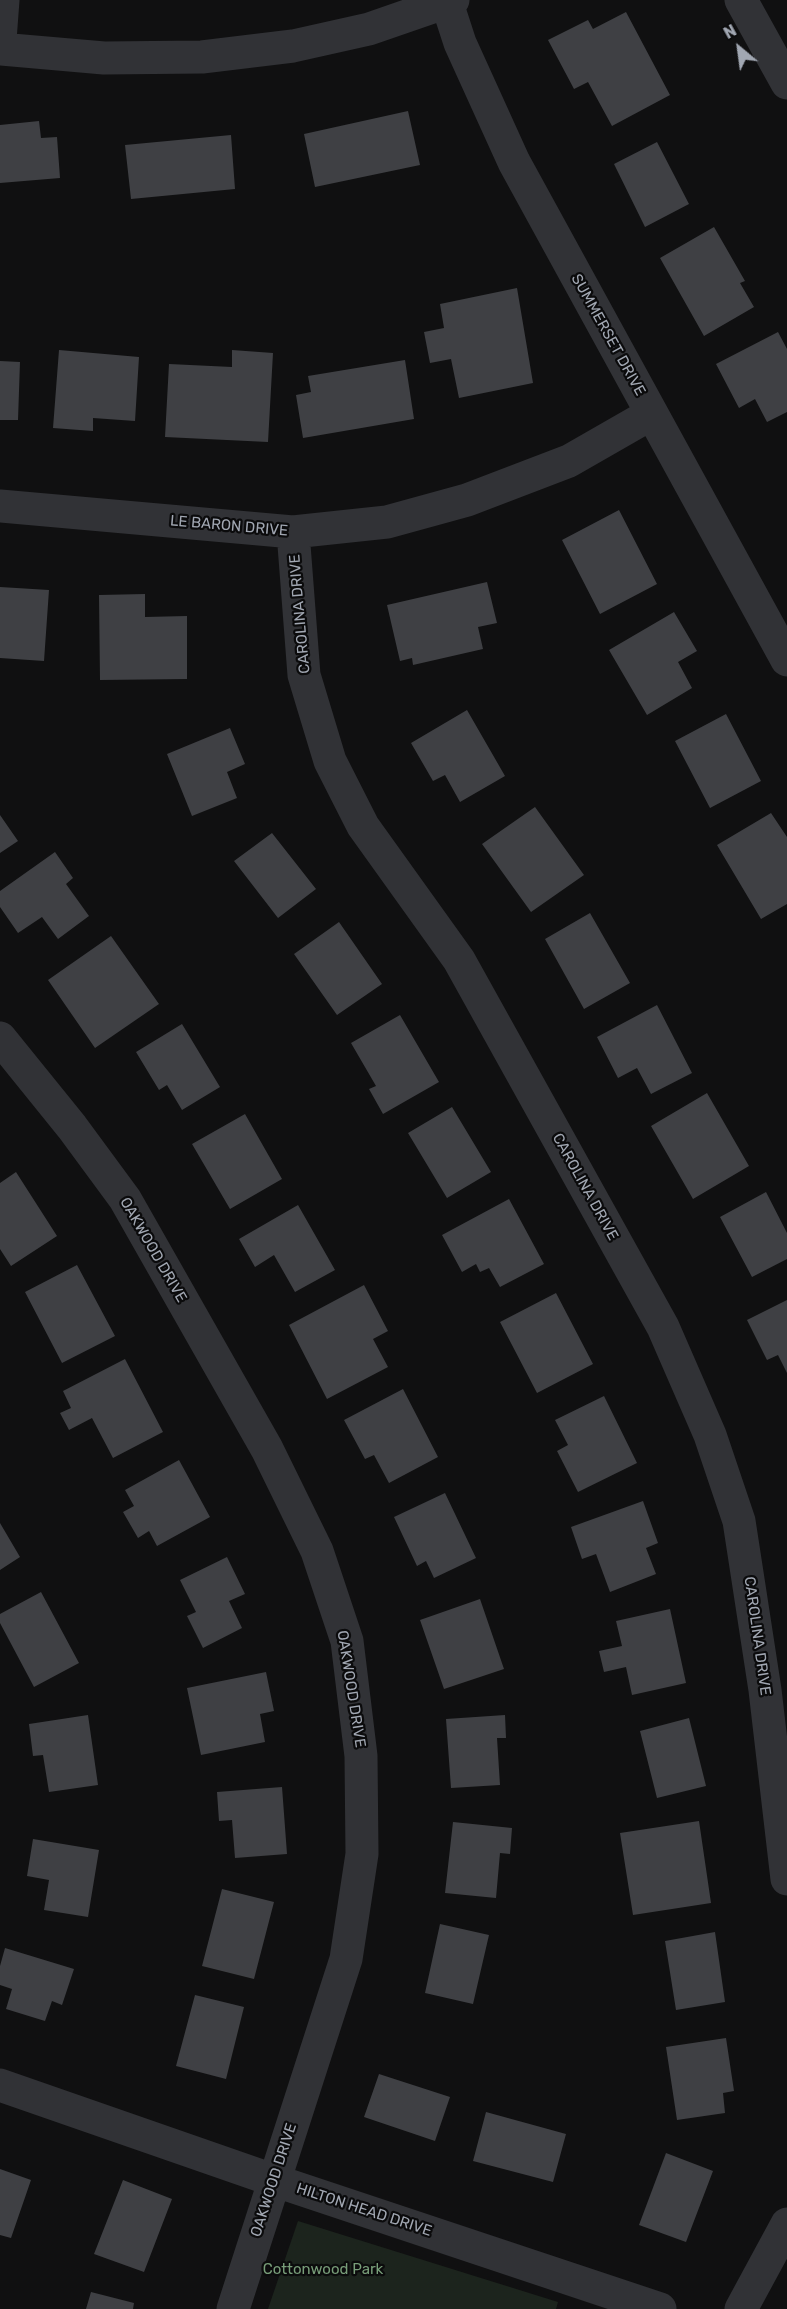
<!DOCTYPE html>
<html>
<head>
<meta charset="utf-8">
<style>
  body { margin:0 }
  #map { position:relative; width:787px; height:2309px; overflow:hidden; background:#101011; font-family:Rubik,sans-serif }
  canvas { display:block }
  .north { position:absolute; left:709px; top:18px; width:60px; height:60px; -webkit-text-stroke:4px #0b0b0c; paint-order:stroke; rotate:331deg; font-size:16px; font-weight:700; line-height:24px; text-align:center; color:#a1a7b2 }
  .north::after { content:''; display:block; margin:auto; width:21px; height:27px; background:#a1a7b2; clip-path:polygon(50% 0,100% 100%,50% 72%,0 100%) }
</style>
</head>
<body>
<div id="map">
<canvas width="787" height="2309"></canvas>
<div class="north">N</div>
</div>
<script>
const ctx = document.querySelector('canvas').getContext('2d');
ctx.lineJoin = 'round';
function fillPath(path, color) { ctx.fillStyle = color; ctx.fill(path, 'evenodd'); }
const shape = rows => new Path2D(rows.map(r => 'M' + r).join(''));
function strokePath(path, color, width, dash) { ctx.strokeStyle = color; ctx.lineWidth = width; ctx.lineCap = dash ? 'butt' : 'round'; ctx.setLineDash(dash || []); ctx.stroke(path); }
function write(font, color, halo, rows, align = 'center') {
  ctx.font = font + ' Rubik,sans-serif'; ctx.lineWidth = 4.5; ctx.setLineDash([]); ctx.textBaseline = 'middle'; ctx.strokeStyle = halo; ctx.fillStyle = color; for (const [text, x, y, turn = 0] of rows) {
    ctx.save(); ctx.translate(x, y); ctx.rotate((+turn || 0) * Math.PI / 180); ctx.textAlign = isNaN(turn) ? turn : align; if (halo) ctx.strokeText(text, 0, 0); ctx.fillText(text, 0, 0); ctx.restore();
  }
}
fillPath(shape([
  [298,2221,558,2302,556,2309,268,2309]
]), '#1c241d');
fillPath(shape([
  [626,12,670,95,612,126,588,82,574,89,548,40,588,20,593,29],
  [408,111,420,165,315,187,304,134],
  [39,121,41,138,57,137,60,178,0,183,0,125],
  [231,135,235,189,131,199,125,145],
  [657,142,689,204,645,227,614,164],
  [714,227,745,281,740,283,754,307,704,336,660,258],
  [517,288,533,383,459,398,451,359,430,363,424,332,444,328,440,304],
  [778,332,787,349,787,412,767,422,755,399,739,408,716,364],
  [59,350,139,357,135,421,93,418,93,431,53,428],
  [232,350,273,353,268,442,165,437,169,364,232,367],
  [405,360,414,419,303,438,296,395,311,392,308,376],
  [0,361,20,362,18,420,0,420],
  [619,510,657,584,600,614,562,540],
  [487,582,497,623,478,627,483,649,413,665,412,658,400,661,387,605],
  [0,587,49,590,44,661,0,658],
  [145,594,145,617,187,616,187,679,100,680,99,595],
  [674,612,697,651,678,662,692,688,647,715,609,650],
  [467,710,505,776,460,802,445,775,433,781,411,743],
  [726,714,761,781,710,808,675,741],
  [230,728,245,764,227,772,237,798,192,816,167,754],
  [535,807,584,875,531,912,482,844],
  [771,813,787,837,787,904,761,919,717,845],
  [0,815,18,841,0,853],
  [272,833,316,889,278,918,234,861],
  [55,852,73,878,66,884,89,916,58,939,42,917,18,933,0,907,0,891],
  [590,913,630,983,584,1009,545,939],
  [339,922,382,984,337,1015,294,954],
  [111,936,159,1004,95,1048,48,980],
  [657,1005,692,1073,651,1094,637,1068,618,1078,597,1037],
  [400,1015,439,1082,383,1114,369,1089,376,1086,351,1043],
  [182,1024,220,1087,182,1110,167,1085,159,1090,136,1052],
  [707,1093,749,1166,693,1199,651,1126],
  [452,1107,491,1172,447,1198,408,1133],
  [245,1114,282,1179,230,1209,192,1144],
  [16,1172,57,1236,11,1266,0,1249,0,1183],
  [766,1192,787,1233,787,1259,752,1277,720,1217],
  [509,1199,544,1264,500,1287,489,1268,480,1272,476,1264,462,1272,442,1235],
  [298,1205,335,1270,295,1292,274,1255,255,1267,239,1239],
  [77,1265,115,1336,62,1363,25,1292],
  [364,1285,388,1331,373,1339,388,1367,327,1399,289,1325],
  [556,1293,593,1364,537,1393,500,1322],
  [787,1300,787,1373,778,1355,767,1360,747,1320],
  [125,1359,163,1432,113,1458,92,1418,69,1430,60,1413,71,1408,63,1391],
  [403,1389,438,1457,389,1483,374,1455,365,1459,344,1420],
  [604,1396,637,1463,578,1492,557,1451,568,1445,555,1420],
  [179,1460,210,1517,157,1546,149,1531,138,1538,123,1512,134,1506,125,1490],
  [445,1493,476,1558,434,1578,426,1561,417,1566,394,1517],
  [643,1501,658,1543,646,1548,656,1574,610,1592,596,1554,582,1559,571,1527],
  [0,1523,20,1557,0,1570],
  [227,1557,245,1594,229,1601,242,1628,203,1648,187,1616,196,1612,180,1580],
  [41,1592,79,1663,34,1687,0,1623,0,1614],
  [480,1599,504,1669,444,1689,420,1620],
  [670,1609,686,1683,632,1695,626,1667,604,1672,599,1651,622,1646,616,1621],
  [266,1672,274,1711,260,1714,265,1742,201,1755,187,1688],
  [88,1715,98,1785,49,1792,43,1755,33,1756,29,1724],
  [505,1715,506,1738,497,1738,500,1785,451,1788,446,1719],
  [689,1718,706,1786,657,1798,640,1731],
  [282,1787,287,1854,235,1858,232,1820,219,1821,217,1792],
  [699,1821,711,1903,633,1915,620,1833],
  [453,1822,512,1828,510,1854,500,1853,496,1898,445,1893],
  [33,1839,99,1850,88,1917,44,1910,49,1880,27,1876],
  [222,1889,274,1902,254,1979,202,1966],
  [440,1924,489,1935,473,2004,425,1993],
  [715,1932,725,2002,676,2010,665,1941],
  [5,1948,74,1969,62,2005,52,2001,45,2021,6,2009,12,1989,0,1985,0,1966],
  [195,1995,244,2007,226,2079,176,2066],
  [726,2038,734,2091,723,2093,725,2113,677,2120,666,2047],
  [379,2074,450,2097,435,2141,364,2117],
  [486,2112,566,2134,553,2182,473,2161],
  [666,2153,713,2171,686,2242,639,2225],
  [0,2169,31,2180,11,2238,0,2235],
  [123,2180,172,2199,144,2272,94,2254],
  [91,2292,134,2303,133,2309,86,2309]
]), '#3f4044');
strokePath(shape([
  [446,0,460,43,514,162,787,660],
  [741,0,787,83],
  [0,40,3,0],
  [0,49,104,58,202,57,293,46,369,29,453,0],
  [0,506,293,532,387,522,467,500,569,461,651,414],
  [293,532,304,675,330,761,363,826,459,960,663,1327,710,1435,739,1521,765,1690,787,1879],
  [0,1038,72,1127,125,1199,267,1449,317,1551,347,1641,361,1756,362,1854,346,1959,233,2309],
  [0,2085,273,2180,660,2309],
  [741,2309,787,2224]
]), '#313236', 33);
write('15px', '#a1a7b2', '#0b0b0c', [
  ["SUMMERSET DRIVE",608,335,61],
  ["LE BARON DRIVE",229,526,5],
  ["CAROLINA DRIVE",300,614,-95],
  ["CAROLINA DRIVE",585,1187,61],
  ["OAKWOOD DRIVE",153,1250,60],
  ["CAROLINA DRIVE",757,1636,82],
  ["OAKWOOD DRIVE",351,1689,81],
  ["OAKWOOD DRIVE",274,2180,-72],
  ["HILTON HEAD DRIVE",364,2210,18]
]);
write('15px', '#789d79', '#0b0b0c', [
  ["Cottonwood Park",323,2270]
]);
</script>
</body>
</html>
